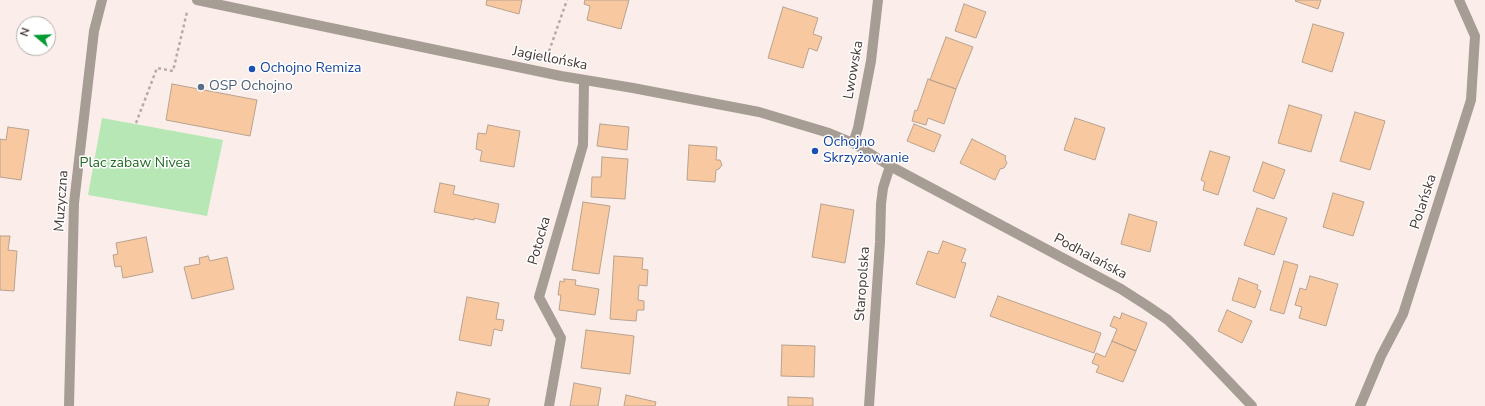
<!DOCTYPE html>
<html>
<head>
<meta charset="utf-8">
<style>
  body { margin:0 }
  #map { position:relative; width:1485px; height:406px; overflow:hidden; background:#fbeeea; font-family:"Nunito Sans",sans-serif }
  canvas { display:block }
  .north { position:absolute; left:16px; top:16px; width:40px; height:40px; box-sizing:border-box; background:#fff; border:1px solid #b4afae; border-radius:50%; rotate:289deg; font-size:11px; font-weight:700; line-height:16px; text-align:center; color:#443834 }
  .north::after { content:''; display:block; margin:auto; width:14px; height:18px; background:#019a33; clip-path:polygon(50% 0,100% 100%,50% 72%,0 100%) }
</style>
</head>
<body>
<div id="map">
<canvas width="1485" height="406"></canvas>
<div class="north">N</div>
</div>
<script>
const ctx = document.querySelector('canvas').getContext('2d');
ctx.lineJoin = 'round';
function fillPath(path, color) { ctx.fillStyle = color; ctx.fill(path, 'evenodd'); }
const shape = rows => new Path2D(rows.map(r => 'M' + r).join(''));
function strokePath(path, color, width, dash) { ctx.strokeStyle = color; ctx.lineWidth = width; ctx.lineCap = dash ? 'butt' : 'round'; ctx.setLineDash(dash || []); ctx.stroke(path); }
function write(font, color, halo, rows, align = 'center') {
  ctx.font = font + ' "Nunito Sans",sans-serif'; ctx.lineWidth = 3; ctx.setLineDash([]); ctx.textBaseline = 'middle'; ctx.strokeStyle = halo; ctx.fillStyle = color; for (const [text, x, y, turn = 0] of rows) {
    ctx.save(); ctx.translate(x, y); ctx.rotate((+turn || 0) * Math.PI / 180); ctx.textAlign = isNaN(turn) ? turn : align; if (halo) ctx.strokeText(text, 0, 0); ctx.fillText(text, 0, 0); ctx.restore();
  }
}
fillPath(shape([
  [102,118,223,140,207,216,88,195]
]), '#b7e7b5');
const building = shape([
  [487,0,522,0,519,14,486,5,487,0],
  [585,0,629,0,621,29,587,20,590,6,584,4,585,0],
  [1296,0,1321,0,1318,9,1295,1,1296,0],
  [964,4,986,12,976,38,955,31,964,4],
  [783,7,818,18,813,34,822,37,817,51,809,48,803,68,768,58,783,7],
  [1313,24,1344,33,1332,72,1302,62,1313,24],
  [946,37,973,47,956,89,930,80,946,37],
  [928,79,956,89,944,124,928,118,926,125,912,121,915,110,917,111,928,79],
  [172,84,257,100,250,136,166,120,172,84],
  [1289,105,1322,115,1311,152,1278,143,1289,105],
  [1355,112,1385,121,1370,170,1340,161,1355,112],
  [1075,118,1105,128,1095,160,1064,150,1075,118],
  [600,124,629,127,627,150,597,146,600,124],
  [914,124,941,135,934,152,907,141,914,124],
  [488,125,520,131,514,167,480,161,482,151,476,149,478,133,486,134,488,125],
  [8,127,29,130,21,180,0,177,0,139,6,140,8,127],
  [972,139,1006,156,1005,159,1007,163,1004,168,1000,169,995,180,960,163,972,139],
  [689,145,717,147,716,160,720,160,722,165,719,169,716,170,715,182,687,180,689,145],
  [1210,151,1230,157,1218,195,1203,190,1205,182,1201,180,1210,151],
  [602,157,628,159,625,199,591,197,592,177,601,177,602,157],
  [1263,162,1285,170,1274,199,1253,191,1263,162],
  [440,183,455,186,453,194,499,204,495,223,474,218,474,220,434,212,440,183],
  [1333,193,1364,202,1353,236,1323,227,1333,193],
  [583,202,610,206,599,274,572,270,583,202],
  [821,204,854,210,845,263,812,257,821,204],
  [1257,208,1287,218,1274,255,1244,245,1257,208],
  [1129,214,1157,222,1150,252,1121,244,1129,214],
  [0,236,10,236,8,250,17,251,14,291,0,290,0,236],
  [146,237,153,272,123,278,121,266,115,267,113,255,118,254,116,243,146,237],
  [943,241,966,249,961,262,966,263,955,298,916,284,928,251,938,254,943,241],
  [208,256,210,261,227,257,234,289,192,299,184,267,200,264,199,258,208,256],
  [614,256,643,258,642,269,648,270,647,286,639,285,638,300,644,301,644,310,637,310,636,321,610,319,614,256],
  [1284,261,1298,265,1284,314,1270,310,1284,261],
  [1310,276,1338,284,1326,326,1299,318,1302,307,1295,305,1300,288,1306,290,1310,276],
  [1239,278,1258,285,1257,289,1261,291,1255,308,1232,300,1239,278],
  [564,279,576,280,575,285,599,289,595,315,559,310,561,295,558,295,560,281,564,282,564,279],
  [998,296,1101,333,1094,353,990,316,998,296],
  [467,297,499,303,496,319,504,320,502,331,494,329,491,346,459,340,467,297],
  [1227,310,1252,321,1242,343,1218,331,1227,310],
  [1122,313,1147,323,1136,351,1112,341,1117,329,1110,326,1114,316,1120,319,1122,313],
  [586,330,634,336,630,374,581,368,586,330],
  [1112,341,1136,351,1123,382,1096,372,1099,366,1092,363,1096,353,1105,357,1112,341],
  [782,345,815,346,814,377,781,376,782,345],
  [574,383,601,388,598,406,570,406,574,383],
  [457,392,490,399,488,406,454,406,457,392],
  [626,395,656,402,655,406,624,406,626,395],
  [788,397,813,398,813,406,788,406,788,397]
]);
fillPath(building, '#f8c9a1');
strokePath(building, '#b8a28f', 1);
strokePath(shape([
  [547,57,567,0],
  [136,123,157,68,173,71,187,12]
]), '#b7aba7', 2.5, [3, 3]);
strokePath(shape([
  [197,0,561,76,633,88,759,112,829,133,853,143],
  [69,406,74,203,94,31,102,0],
  [549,406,561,338,539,297,583,145,584,80],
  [869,406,880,242,881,204,883,188,890,166],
  [1360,406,1381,356,1403,314,1471,100,1475,36,1459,0]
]), '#a69d94', 10);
strokePath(shape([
  [878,0,871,61,858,128,853,143,890,166,1121,289,1146,305,1168,320,1188,339,1252,406]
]), '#a69d94', 10);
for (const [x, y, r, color] of [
  [252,69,4,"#1a4fb4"],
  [201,87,4,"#5c6f8a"],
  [815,151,4,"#1a4fb4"]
]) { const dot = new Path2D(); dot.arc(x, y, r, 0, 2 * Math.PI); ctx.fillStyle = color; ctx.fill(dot); strokePath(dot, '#fff', 1.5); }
write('14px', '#443834', '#fff', [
  ["Jagiellońska",550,59,11],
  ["Lwowska",854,70,-80],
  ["Muzyczna",62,201,-86],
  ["Polańska",1424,202,-72],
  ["Potocka",540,241,-74],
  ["Podhalańska",1090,257,28],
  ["Staropolska",863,284,-86]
]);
write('14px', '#164399', '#fff', [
  ["Ochojno Remiza",260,69],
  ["Ochojno",823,143],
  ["Skrzyżowanie",823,159]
], 'left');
write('14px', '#4e5e75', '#fff', [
  ["OSP Ochojno",209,87]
], 'left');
write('14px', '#216823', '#fff', [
  ["Plac zabaw Nivea",135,164]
]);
</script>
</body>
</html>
